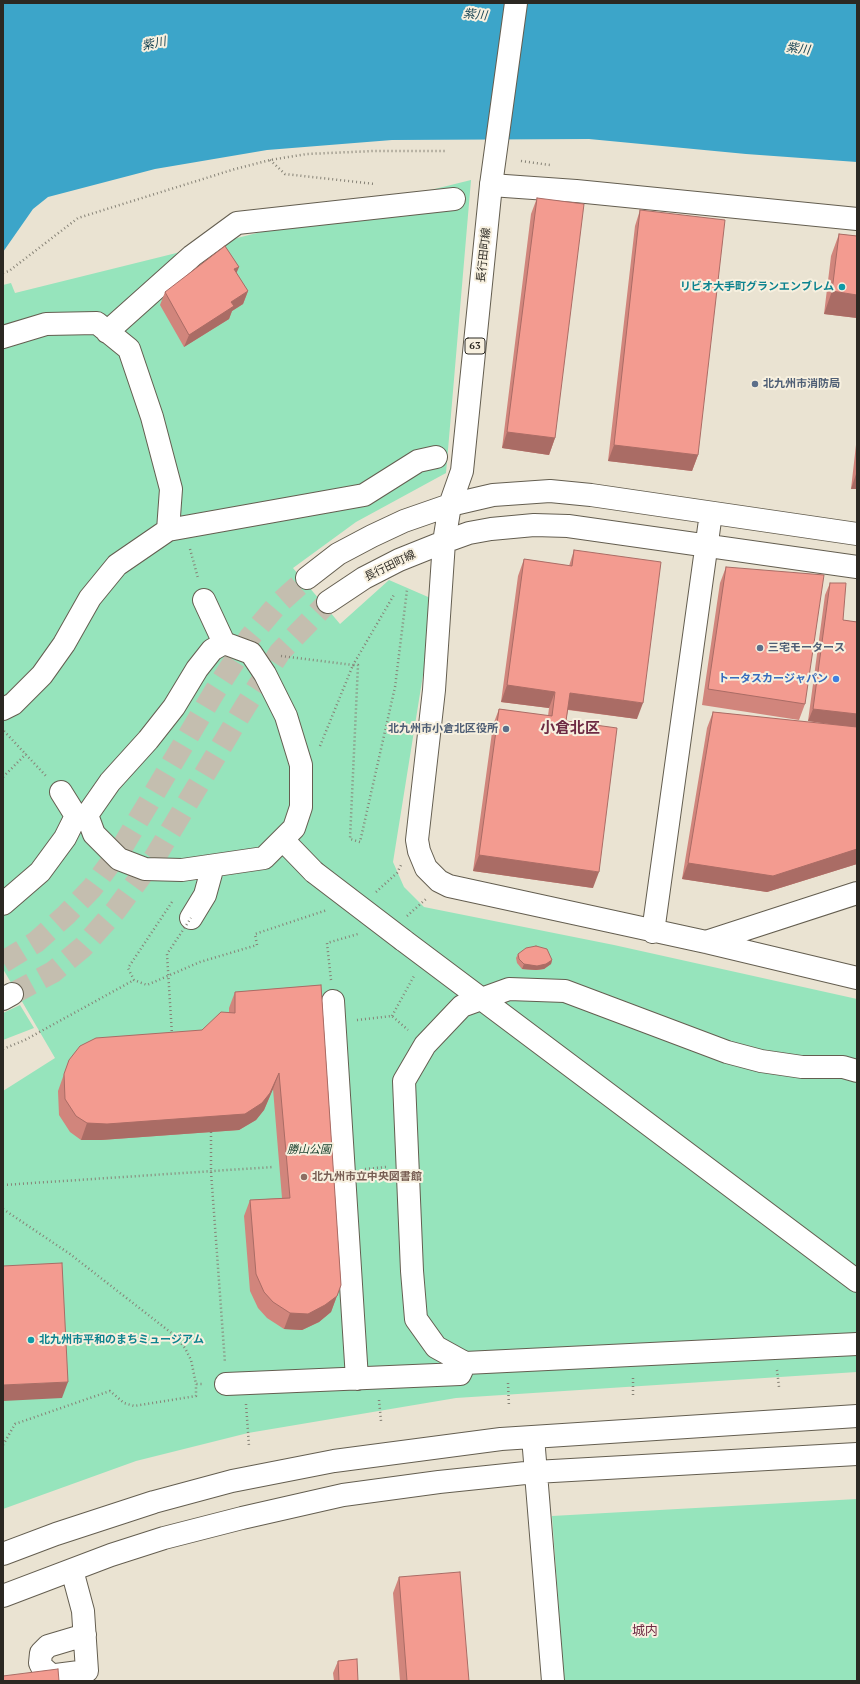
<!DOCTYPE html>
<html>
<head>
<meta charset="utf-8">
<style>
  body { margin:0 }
  #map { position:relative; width:860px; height:1684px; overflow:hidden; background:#eae3d2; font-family:"PT Serif",serif }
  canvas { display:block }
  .frame { position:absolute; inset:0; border:4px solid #2b2822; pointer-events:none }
</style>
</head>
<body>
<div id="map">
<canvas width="860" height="1684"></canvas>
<div class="frame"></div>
</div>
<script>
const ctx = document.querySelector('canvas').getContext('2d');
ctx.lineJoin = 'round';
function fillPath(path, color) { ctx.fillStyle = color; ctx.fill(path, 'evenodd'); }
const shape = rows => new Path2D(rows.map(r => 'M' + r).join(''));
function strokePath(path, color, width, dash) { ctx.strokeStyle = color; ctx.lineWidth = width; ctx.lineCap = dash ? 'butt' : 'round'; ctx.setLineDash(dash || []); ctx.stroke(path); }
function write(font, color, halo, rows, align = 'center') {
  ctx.font = font + ' "PT Serif","Noto Sans JP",serif'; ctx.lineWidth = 4; ctx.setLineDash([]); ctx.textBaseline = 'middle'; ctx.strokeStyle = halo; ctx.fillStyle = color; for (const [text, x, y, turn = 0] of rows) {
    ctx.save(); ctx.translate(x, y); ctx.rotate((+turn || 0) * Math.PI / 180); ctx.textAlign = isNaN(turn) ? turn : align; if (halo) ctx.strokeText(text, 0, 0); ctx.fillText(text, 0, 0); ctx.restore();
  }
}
fillPath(shape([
  [471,180,446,473,356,522,293,568,340,624,389,580,435,600,393,862,404,887,424,907,614,945,857,999,857,1372,456,1398,248,1433,136,1461,3,1509,3,1091,55,1058,3,969,3,285,11,283,15,293],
  [20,1005,34,1028,3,1040,3,1013],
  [857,1499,857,1681,564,1681,552,1516]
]), '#96e4bc');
fillPath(shape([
  [3,3,857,3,857,162,746,154,589,139,392,140,267,150,155,169,48,197,33,209,3,252]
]), '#3ca5c9');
strokePath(shape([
  [3,962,36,942,66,915,92,888,121,849,215,691,250,637,277,605,307,578],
  [12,994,53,972,83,947,116,910,155,857,246,705,280,652,328,602]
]), '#c4beaf', 22, [22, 11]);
const minor = shape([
  [491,185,576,191,857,219],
  [107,332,192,256,237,223,454,199],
  [3,337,46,324,97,323,129,349,152,417,171,489,168,530,117,565,90,598,64,644,42,675,13,704,3,709],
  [450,505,493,495,550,491,591,495,857,534],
  [168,530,364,495,418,461,436,457],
  [857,567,568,526,534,525,491,529,469,533,444,542,434,690,417,840,419,851,426,868,439,881,449,886,706,942,857,978],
  [204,600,224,643],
  [224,643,251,653,265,674,286,716,301,765,301,807,294,828,264,858,182,870,145,869,119,859,94,834,87,815,110,782,148,740,174,707,197,669,212,650,224,643],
  [61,792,76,816],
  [284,841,314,872],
  [3,904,40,872,65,838,76,816,87,815],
  [191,918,205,895,213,866],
  [653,932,711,513],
  [403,940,857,1281],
  [706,942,857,893],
  [333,1001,357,1379],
  [857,1071,843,1067,802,1067,761,1061,727,1052,565,991,509,989,462,1006,425,1045,404,1081,412,1271,416,1319,436,1347,465,1363,857,1344],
  [226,1384,460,1374,465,1363],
  [533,1437,553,1681],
  [3,1554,56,1534,154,1502,232,1481,334,1461,501,1439,857,1416],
  [72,1570,83,1611,87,1671,56,1675,50,1674,42,1667,40,1663,41,1653,48,1646,85,1635],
  [3,1596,111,1555,164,1538,242,1518,343,1495,439,1482,535,1472,857,1454]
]);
const major = shape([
  [307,578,338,554,372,536,404,521,450,505],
  [328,602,364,578,399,560,444,542,450,505,462,471,491,185,516,3],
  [3,999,12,994]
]);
strokePath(minor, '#645e50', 24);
strokePath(major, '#645e50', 24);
strokePath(shape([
  [270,160,285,174,375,184],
  [521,161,550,165],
  [3,273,9,271,78,218,235,169,270,160,307,154,374,151,445,151],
  [190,549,198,578],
  [281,656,353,665,395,593],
  [4,731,46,776],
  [320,746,353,665,358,665,350,839,360,842,395,687,407,590],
  [3,777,26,754],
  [376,892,397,873,401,865],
  [172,902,128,968,134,980,147,985,200,962,257,945,255,934,327,910],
  [407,916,426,899],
  [331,980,327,943,358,934],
  [392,1016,414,976],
  [357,1020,392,1016,408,1030],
  [3,1049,25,1040,134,980],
  [211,1132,211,1172,225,1363],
  [365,1169,386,1167],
  [3,1185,273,1167],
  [3,1209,70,1254,174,1335,185,1348,191,1360,196,1384,204,1384],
  [777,1370,779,1387],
  [633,1378,633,1397],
  [508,1383,509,1407],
  [379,1400,381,1421],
  [246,1404,249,1446],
  [3,1445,15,1424,110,1391,124,1403,134,1406,196,1396,196,1384]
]), '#868276', 2.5, [1, 3]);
strokePath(minor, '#fff', 22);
strokePath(major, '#fff', 22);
const minorBridge = shape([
  [314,872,403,940]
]);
strokePath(minorBridge, '#645e50', 24, []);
strokePath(shape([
  [172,1035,167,954,191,918]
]), '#868276', 2.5, [1, 3]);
strokePath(minorBridge, '#fff', 22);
fillPath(shape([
  [537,198,555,438,549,455,502,448,531,214],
  [640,210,698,455,692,471,608,461,635,226],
  [839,234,857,236,857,318,824,314,831,256],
  [236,273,248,291,243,304,232,311,229,319,184,347,160,305,165,292],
  [857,436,857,489,851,489],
  [574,550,637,719,568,710,566,721,593,888,473,871,493,725,499,709,548,716,549,708,501,702,518,576,524,559,569,566],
  [726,567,805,704,799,720,702,705,720,583],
  [830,583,843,620,857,622,857,864,767,892,682,879,707,728,713,712,844,726,808,721,825,595],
  [518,954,552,960,551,964,544,969,536,970,522,969,517,963,516,958],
  [321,985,341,1285,331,1312,319,1322,302,1330,284,1329,267,1318,258,1308,250,1291,244,1216,250,1200,282,1198,273,1089,264,1110,256,1120,239,1130,101,1140,81,1140,70,1132,59,1115,58,1091,64,1074,202,1030,229,1012,229,1008,235,992],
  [399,1577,469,1681,400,1681,393,1593],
  [338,1661,358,1681,334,1681,333,1673]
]), '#d1857c');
fillPath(shape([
  [239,267,234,279,234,269],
  [248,291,243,304,232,311,229,319,184,347,189,335,231,302],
  [832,291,857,295,857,318,824,314],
  [507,432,555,438,549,455,502,448],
  [614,445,698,455,692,471,608,461],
  [857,471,857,489,851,489],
  [507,685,555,692,549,708,501,702],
  [570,693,643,703,637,719,564,709],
  [813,709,857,714,857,728,808,721],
  [857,849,857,864,767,892,682,879,688,863],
  [479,855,599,872,593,888,473,871],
  [552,960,551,964,544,969,536,970,522,969,524,964],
  [279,1073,273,1089,264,1110,256,1120,239,1130,101,1140,81,1140,87,1123],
  [341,1285,331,1312,319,1322,302,1330,284,1329,290,1313],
  [68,1382,62,1398,3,1401,3,1385]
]), '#aa6c65');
const building = shape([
  [537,198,584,204,555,438,507,432,537,198],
  [640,210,725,220,698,455,614,445,640,210],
  [839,234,857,236,857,295,832,291,839,234],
  [225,246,239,267,234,269,248,291,231,302,234,306,189,335,165,292,225,246],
  [574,550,661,562,643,703,570,693,566,721,617,728,599,872,479,855,499,709,552,716,555,692,507,685,524,559,572,566,574,550],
  [726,567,824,575,805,704,708,689,726,567],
  [830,583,846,583,843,620,857,622,857,714,813,709,830,583],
  [713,712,857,727,857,849,773,876,688,863,713,712],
  [536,946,547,949,552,960,546,964,537,966,524,964,519,959,518,954,526,948,536,946],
  [321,985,341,1285,337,1296,325,1305,308,1314,290,1313,273,1302,264,1292,256,1274,250,1200,290,1198,279,1073,270,1093,262,1103,245,1114,107,1124,87,1123,76,1116,65,1099,64,1074,69,1060,80,1046,96,1038,202,1030,221,1012,235,1013,235,992,321,985],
  [62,1263,68,1382,3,1385,3,1266,62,1263],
  [460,1572,469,1681,407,1681,399,1577,460,1572],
  [357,1659,358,1681,339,1681,338,1661,357,1659],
  [58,1669,59,1681,3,1681,3,1676,58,1669]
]);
fillPath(building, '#f39b90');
strokePath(building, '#aa6c65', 1);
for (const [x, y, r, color] of [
  [842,287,4,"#0f9aa8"],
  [755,384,4,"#5c6f8a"],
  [760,648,4,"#5c6f8a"],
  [836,679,4,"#3f7fe0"],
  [506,729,4,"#5c6f8a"],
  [304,1177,4,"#8d6e63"],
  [31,1340,4,"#0f9aa8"]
]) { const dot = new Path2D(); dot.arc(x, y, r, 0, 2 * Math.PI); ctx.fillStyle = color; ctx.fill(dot); strokePath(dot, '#f7f0df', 1.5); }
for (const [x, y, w] of [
  [475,346,20]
]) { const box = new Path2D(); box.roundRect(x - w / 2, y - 8, w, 16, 3); ctx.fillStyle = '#f7f0df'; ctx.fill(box); strokePath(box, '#2b2822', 1); }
write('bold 10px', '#2b2822', null, [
  ["63",475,346]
]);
write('11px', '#2b2822', '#f7f0df', [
  ["長行田町線",484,255,-84],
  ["長行田町線",390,566,-26]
]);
write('bold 11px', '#0d838f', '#f7f0df', [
  ["リビオ大手町グランエンブレム",834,287],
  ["北九州市平和のまちミュージアム",39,1340,"left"]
], 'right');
write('bold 11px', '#4e5e75', '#f7f0df', [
  ["北九州市消防局",763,384],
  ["三宅モータース",768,648],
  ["北九州市小倉北区役所",498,729,"right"]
], 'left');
write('bold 11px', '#366cbe', '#f7f0df', [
  ["トータスカージャパン",828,679]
], 'right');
write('italic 11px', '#1b412f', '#f7f0df', [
  ["勝山公園",309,1150]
]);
write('bold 11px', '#785e54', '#f7f0df', [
  ["北九州市立中央図書館",312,1177]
], 'left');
write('italic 12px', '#123f4f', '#f7f0df', [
  ["紫川",475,15,5],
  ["紫川",154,44,-11],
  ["紫川",798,49,7]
]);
write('13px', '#6d2a43', '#f7f0df', [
  ["城内",645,1631]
]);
write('bold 15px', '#6d2a43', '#f7f0df', [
  ["小倉北区",570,729]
]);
</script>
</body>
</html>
